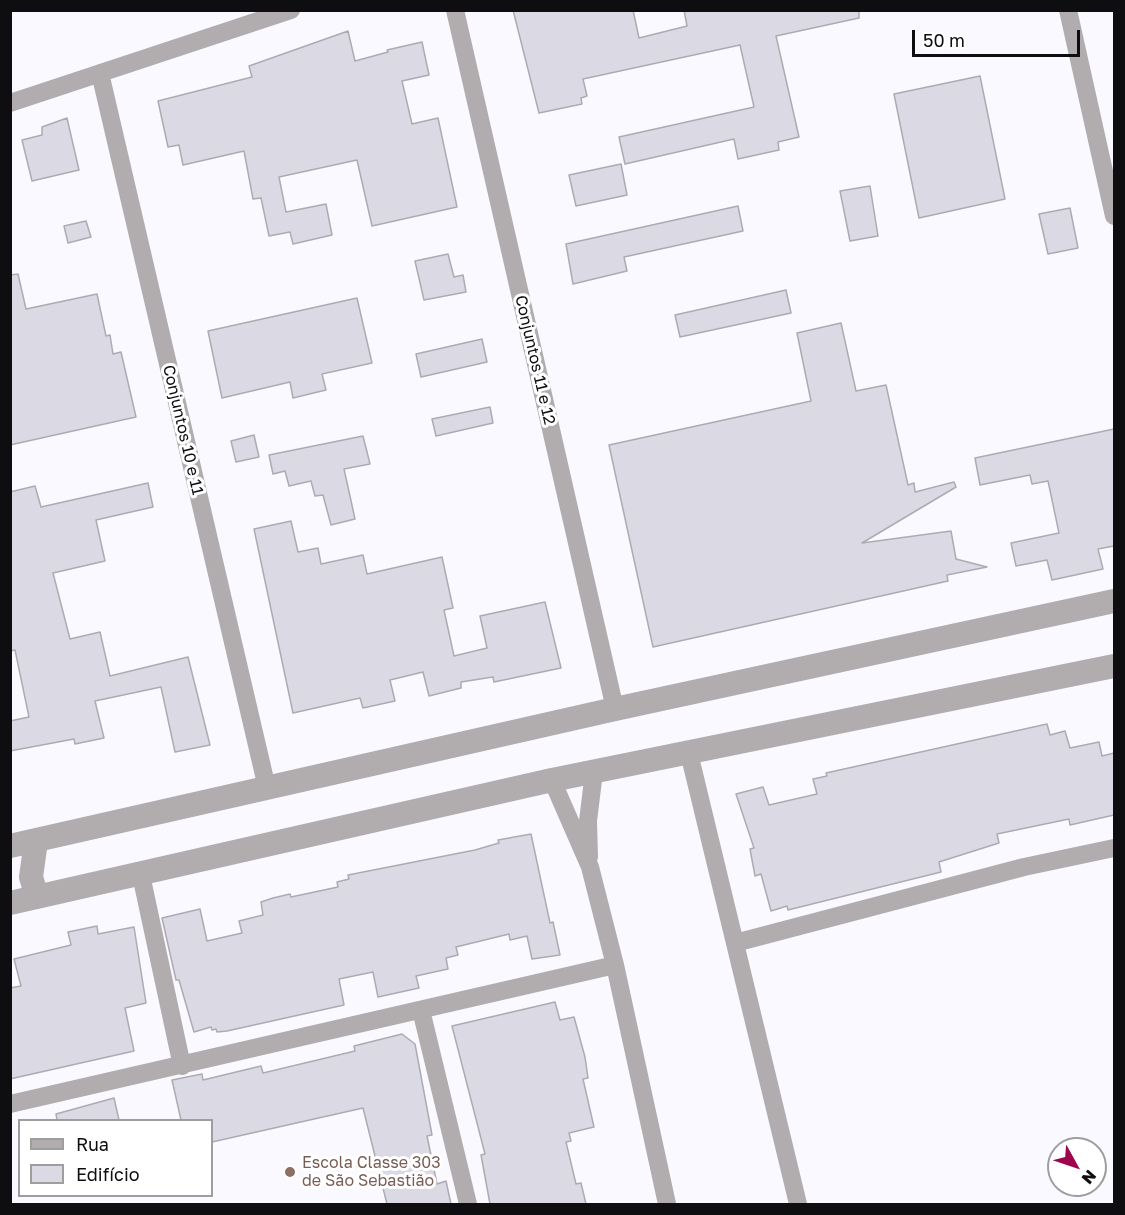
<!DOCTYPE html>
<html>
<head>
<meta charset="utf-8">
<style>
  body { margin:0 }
  #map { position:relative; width:1125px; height:1215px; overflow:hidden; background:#faf9ff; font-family:"Golos Text",sans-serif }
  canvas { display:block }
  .frame { position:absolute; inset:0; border:12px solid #0e0d10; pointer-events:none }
  .legend { position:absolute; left:18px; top:1119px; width:195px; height:78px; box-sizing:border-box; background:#fff; border:2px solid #9f9e9f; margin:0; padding:8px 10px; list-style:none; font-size:18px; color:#0e0d10 }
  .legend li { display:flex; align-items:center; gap:12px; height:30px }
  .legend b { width:30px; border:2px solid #9f9e9f }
  .north { position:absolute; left:1047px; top:1137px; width:60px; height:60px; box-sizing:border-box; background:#fff; border:2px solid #9f9e9f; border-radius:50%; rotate:130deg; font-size:16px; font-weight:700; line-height:24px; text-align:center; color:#0e0d10 }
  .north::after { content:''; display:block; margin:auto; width:21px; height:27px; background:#9e054d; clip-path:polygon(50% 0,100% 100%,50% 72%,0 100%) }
  .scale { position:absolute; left:912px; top:30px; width:168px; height:27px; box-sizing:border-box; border:3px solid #0e0d10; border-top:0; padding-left:8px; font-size:18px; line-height:21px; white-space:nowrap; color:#0e0d10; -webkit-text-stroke:4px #fff; paint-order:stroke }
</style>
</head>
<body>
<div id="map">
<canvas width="1125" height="1215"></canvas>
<div class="frame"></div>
<ul class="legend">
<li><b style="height:8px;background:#b1acae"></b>Rua</li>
<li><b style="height:16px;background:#dbdae4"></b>Edifício</li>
</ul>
<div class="north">N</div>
<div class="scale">50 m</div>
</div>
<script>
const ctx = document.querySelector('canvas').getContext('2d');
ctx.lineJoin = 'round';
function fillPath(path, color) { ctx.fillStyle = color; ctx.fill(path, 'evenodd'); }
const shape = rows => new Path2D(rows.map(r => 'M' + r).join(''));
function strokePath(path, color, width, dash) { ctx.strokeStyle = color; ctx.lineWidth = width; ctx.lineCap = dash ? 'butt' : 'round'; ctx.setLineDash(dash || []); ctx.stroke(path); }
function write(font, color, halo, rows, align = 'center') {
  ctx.font = font + ' "Golos Text",sans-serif'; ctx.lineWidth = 6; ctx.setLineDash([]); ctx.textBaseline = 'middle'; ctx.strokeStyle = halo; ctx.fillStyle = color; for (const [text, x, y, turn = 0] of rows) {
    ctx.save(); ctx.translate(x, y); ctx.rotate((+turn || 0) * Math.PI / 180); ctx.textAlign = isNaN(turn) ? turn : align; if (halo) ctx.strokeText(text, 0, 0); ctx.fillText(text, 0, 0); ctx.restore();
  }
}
const building = shape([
  [513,10,633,10,639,38,687,26,684,10,859,10,859,18,776,36,799,137,778,142,779,150,738,159,734,139,625,164,619,137,754,107,740,45,583,79,587,96,581,98,582,104,539,113,513,10],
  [348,31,355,61,388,52,387,50,422,42,429,75,402,81,412,124,438,118,457,207,372,226,357,160,279,177,286,212,326,204,332,235,293,244,290,232,269,236,261,198,253,199,244,151,183,165,179,145,168,147,158,101,252,77,249,66,348,31],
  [980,76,1005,199,919,218,894,94,980,76],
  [67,118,79,170,32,181,22,140,42,135,42,127,67,118],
  [621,164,627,195,576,206,569,175,621,164],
  [870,186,878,236,850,241,840,191,870,186],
  [738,206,743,231,624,257,627,271,573,284,566,244,738,206],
  [1070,208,1078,248,1048,254,1039,214,1070,208],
  [86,221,91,237,68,243,64,226,86,221],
  [448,254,454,277,463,275,466,292,424,300,415,261,448,254],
  [18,274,26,309,97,294,106,336,110,335,113,354,121,352,136,417,10,445,10,275,18,274],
  [786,290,791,313,680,337,675,315,786,290],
  [357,298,372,363,322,374,326,390,293,398,290,382,222,398,208,331,357,298],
  [841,323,856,391,886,385,908,485,914,483,915,492,954,482,956,487,862,543,951,531,956,559,987,567,947,575,948,581,653,647,609,445,811,401,797,333,841,323],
  [482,339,487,362,421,377,416,354,482,339],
  [490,407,493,423,436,436,432,419,490,407],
  [1114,429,1114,546,1098,549,1103,569,1052,580,1047,560,1016,566,1011,543,1059,533,1048,481,1032,484,1030,475,980,485,975,458,1114,429],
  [254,435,259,457,236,462,231,441,254,435],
  [363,436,370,464,344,469,355,519,331,525,323,495,315,496,311,481,289,486,285,471,273,474,269,455,363,436],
  [148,483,153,507,96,520,105,561,53,573,70,639,100,632,110,676,188,657,210,745,175,752,161,687,95,701,104,738,75,744,74,739,10,751,10,721,29,717,15,650,10,651,10,492,35,486,41,507,148,483],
  [291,521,298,552,318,548,321,564,363,555,367,574,442,557,453,608,444,610,454,656,487,648,480,616,545,602,561,668,494,682,493,677,461,682,461,688,429,696,423,672,390,680,395,701,363,708,360,698,293,713,254,529,291,521],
  [1047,724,1050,735,1065,731,1070,748,1099,742,1102,756,1114,753,1114,815,1070,825,1069,819,997,834,999,843,939,862,941,872,788,910,787,906,771,911,761,874,755,876,750,849,754,848,736,794,763,787,769,805,817,794,813,779,827,776,826,773,1047,724],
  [531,834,550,923,553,922,560,955,532,959,527,936,510,940,509,934,456,947,458,955,446,958,448,969,416,976,419,988,378,997,373,972,339,979,344,1005,227,1031,217,1032,216,1029,212,1030,211,1027,194,1032,179,980,176,980,162,918,200,909,207,941,242,933,239,921,263,915,261,902,273,898,290,894,291,897,338,887,337,882,349,879,348,875,475,850,499,843,498,840,531,834],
  [97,926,98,934,134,927,146,1003,125,1008,134,1051,10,1079,10,988,21,986,14,959,71,945,68,932,97,926],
  [555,1002,560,1020,574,1017,585,1057,588,1078,583,1079,594,1127,569,1133,571,1141,566,1142,576,1184,581,1183,586,1204,490,1204,481,1155,485,1154,452,1026,555,1002],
  [402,1034,415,1044,432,1135,427,1136,437,1184,446,1181,451,1204,387,1204,363,1108,212,1142,212,1120,181,1120,172,1080,202,1074,203,1080,261,1066,263,1073,355,1051,354,1046,402,1034],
  [114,1098,119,1120,57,1120,56,1114,114,1098]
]);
fillPath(building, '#dbdae4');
strokePath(building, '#acabb4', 1.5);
strokePath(shape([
  [455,10,615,709],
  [1068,10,1114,216],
  [100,73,267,788],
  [10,103,291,10],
  [689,753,798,1204],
  [552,780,590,867,615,965,667,1204],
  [589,857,588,821,594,772],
  [141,875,182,1066],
  [735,943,1024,867,1114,848],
  [421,1010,468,1204],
  [10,1104,615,965]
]), '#b1acae', 18);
strokePath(shape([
  [36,841,31,877,37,897],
  [10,846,615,709,1114,601],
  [10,903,552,780,1114,666]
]), '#b1acae', 24);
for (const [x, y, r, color] of [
  [290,1172,6,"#8d6e63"]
]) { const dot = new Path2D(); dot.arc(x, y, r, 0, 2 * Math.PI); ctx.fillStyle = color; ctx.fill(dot); strokePath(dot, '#fff', 2); }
write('16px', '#0e0d10', '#fff', [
  ["Conjuntos 11 e 12",535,360,77],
  ["Conjuntos 10 e 11",183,430,77]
]);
write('16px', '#785e54', '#fff', [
  ["Escola Classe 303",302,1163],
  ["de São Sebastião",302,1181]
], 'left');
</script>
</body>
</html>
